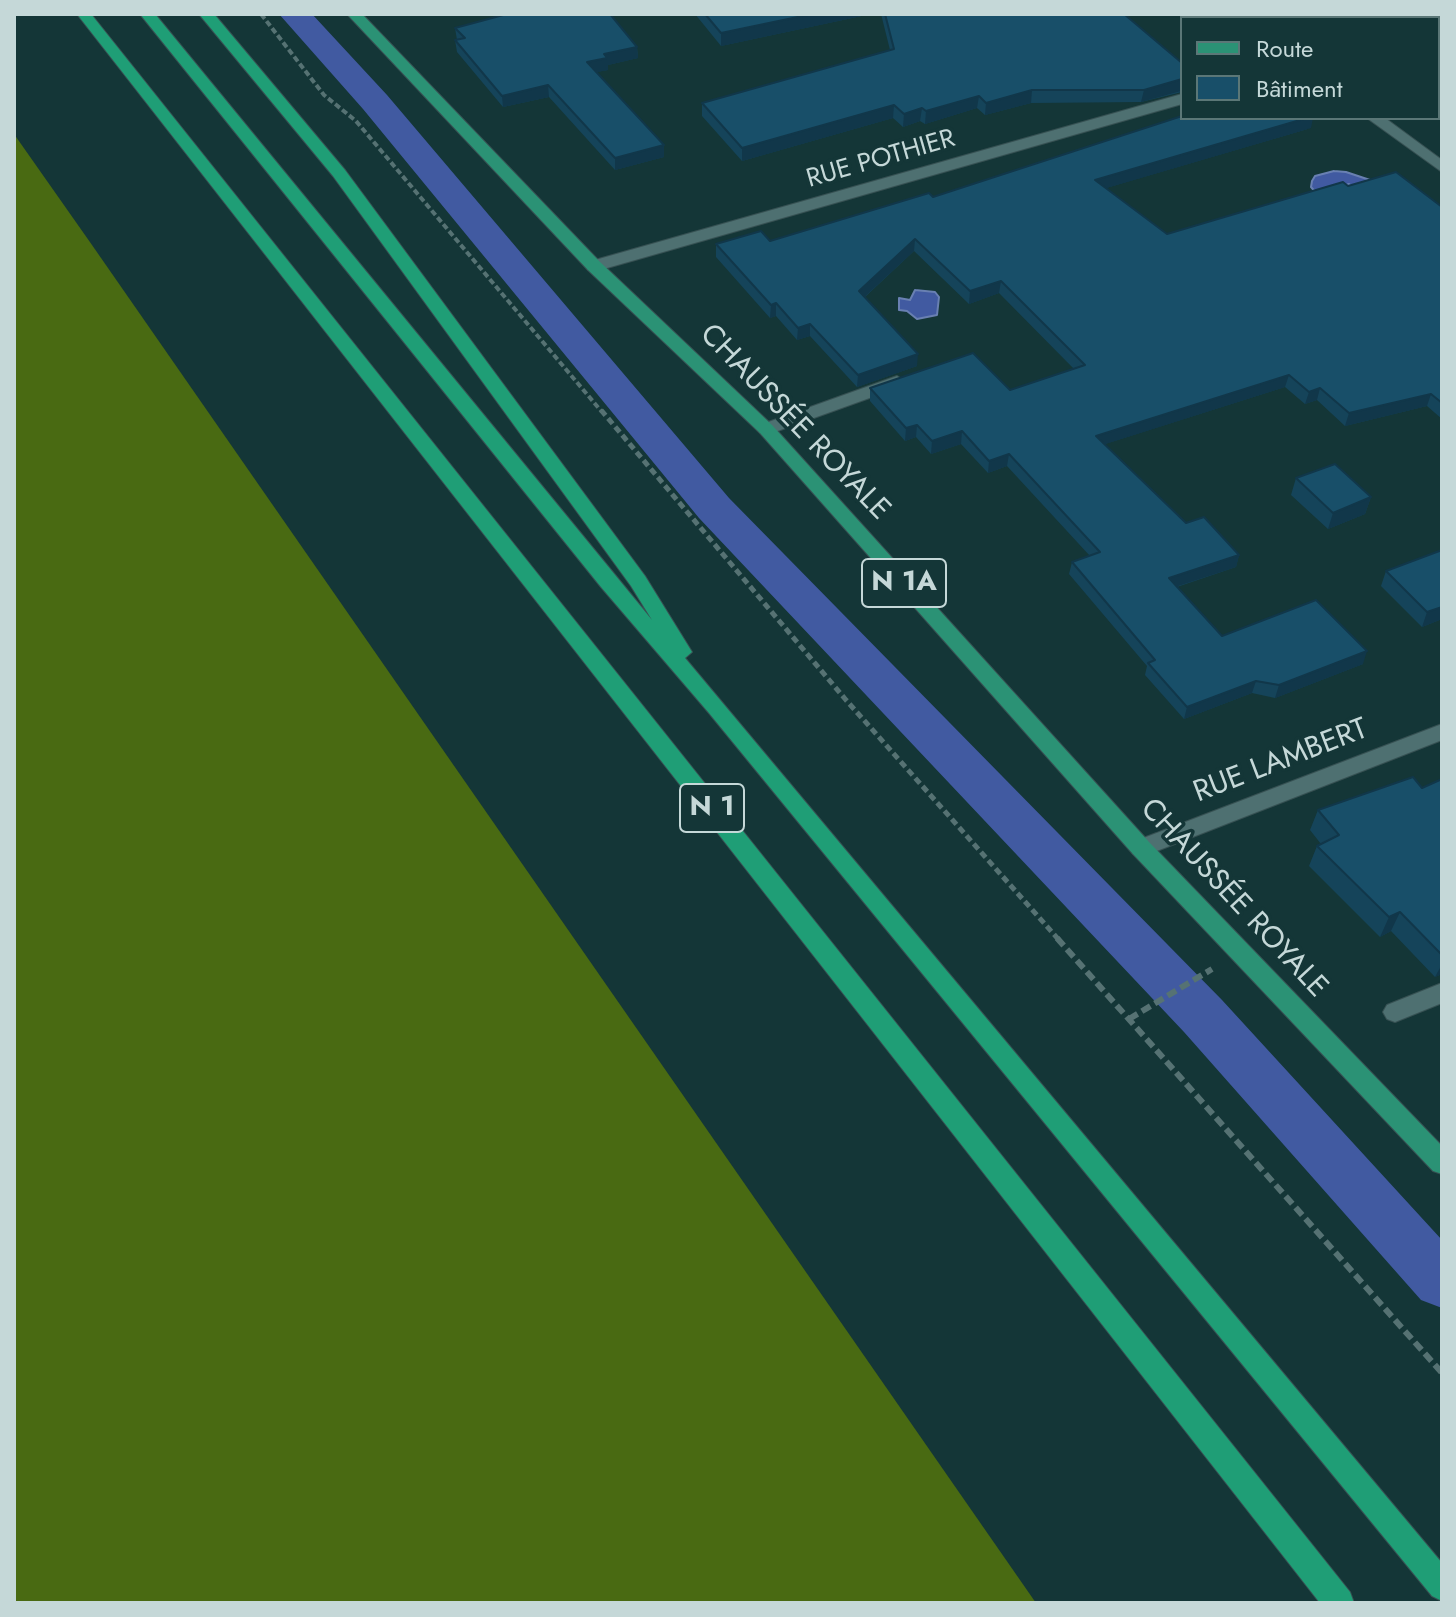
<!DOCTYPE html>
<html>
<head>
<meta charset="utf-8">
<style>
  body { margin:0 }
  #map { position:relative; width:1456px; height:1617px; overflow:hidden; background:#143637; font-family:Jost,sans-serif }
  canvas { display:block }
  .frame { position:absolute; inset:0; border:16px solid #c5d8d8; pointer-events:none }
  .legend { position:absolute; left:1180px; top:16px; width:260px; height:104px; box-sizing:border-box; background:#143637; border:2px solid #5b7777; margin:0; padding:10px 14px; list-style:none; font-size:24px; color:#c5d8d8 }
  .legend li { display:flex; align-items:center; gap:16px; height:40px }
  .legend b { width:40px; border:2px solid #5b7777 }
</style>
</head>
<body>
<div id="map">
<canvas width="1456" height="1617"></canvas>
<div class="frame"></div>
<ul class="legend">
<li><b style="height:10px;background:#2b9275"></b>Route</li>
<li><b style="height:22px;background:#184f69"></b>Bâtiment</li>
</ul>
</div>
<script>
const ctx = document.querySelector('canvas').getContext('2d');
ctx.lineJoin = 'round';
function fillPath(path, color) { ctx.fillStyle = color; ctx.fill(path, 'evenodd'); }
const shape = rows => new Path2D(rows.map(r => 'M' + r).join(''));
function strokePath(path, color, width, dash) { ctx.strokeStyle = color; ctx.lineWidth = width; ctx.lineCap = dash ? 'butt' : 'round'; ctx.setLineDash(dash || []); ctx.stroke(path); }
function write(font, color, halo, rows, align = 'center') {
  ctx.font = font + ' Jost,sans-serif'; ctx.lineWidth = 7; ctx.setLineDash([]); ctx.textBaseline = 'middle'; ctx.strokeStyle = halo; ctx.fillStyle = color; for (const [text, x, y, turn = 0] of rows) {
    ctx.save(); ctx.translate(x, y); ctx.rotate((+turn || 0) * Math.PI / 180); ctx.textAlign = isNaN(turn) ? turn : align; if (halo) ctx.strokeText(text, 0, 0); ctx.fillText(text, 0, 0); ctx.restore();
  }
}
fillPath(shape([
  [14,134,92,245,1036,1603,14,1603]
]), '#496a12');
const water = shape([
  [1334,171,1346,172,1379,183,1356,191,1349,184,1318,195,1311,187,1312,181,1315,176,1334,171],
  [915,290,935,292,939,297,937,315,917,319,907,311,899,310,899,298,910,300,915,290]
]);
fillPath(water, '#415aa1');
strokePath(water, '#6980b2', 2);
fillPath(shape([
  [279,14,312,14,387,95,729,498,1222,1000,1442,1240,1442,1308,1421,1300,1184,1032,699,518,363,109,279,14]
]), '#415aa1');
const service = shape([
  [897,376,906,382,903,386,772,433,760,433,757,429,760,425,897,376],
  [1442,983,1442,1003,1395,1022,1387,1019,1383,1012,1387,1005,1442,983]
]);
const minor = shape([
  [1182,94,1182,104,600,270,588,270,586,266,588,262,1182,94],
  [1442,724,1442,740,1149,854,1141,857,1133,854,1130,848,1133,842,1442,724]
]);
const tertiary = shape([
  [1228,14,1244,14,1247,18,1231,18,1228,14],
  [1367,118,1385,118,1442,160,1442,172,1367,118]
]);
const primary = shape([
  [347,14,362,14,600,262,772,425,1149,842,1442,1146,1442,1174,1433,1171,1133,854,760,433,588,270,347,14]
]);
const trunk = shape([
  [77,14,91,14,1350,1592,1354,1603,1320,1603,77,14],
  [140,14,155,14,652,620,631,586,333,176,199,14,214,14,345,170,645,576,692,652,685,658,1442,1563,1442,1601,1432,1596,709,713,601,587,140,14]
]);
strokePath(service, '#375153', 2);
strokePath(minor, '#375153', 2);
strokePath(tertiary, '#375153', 2);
strokePath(primary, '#375153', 2);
strokePath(trunk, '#375153', 2);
strokePath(shape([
  [261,14,324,95,356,121,602,412]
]), '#567273', 4, [6, 3]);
strokePath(shape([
  [601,410,846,700,1059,940]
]), '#567273', 5, [7, 4]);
strokePath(shape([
  [1057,938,1442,1373],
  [1129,1019,1212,969]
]), '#567273', 6, [10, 5]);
fillPath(service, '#4e7071');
fillPath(minor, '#4e7071');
fillPath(tertiary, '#4e7071');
fillPath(primary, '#2b9275');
fillPath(trunk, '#1f9e76');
fillPath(shape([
  [695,14,871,14,721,46],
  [881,14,1124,14,1182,63,1182,92,1141,102,1031,103,985,115,977,108,925,124,920,121,903,127,893,118,742,161,702,116,702,103,890,50],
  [1306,14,1437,14,1440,22,1442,22,1442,112,1438,109,1438,18,1312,18],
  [455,28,637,47,638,58,608,65,608,70,596,72,664,145,664,157,615,170,549,97,503,107,457,52,455,40,457,40],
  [1311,128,1106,188,1167,234,1348,186,1442,207,1442,419,1427,406,1345,426,1317,400,1305,404,1285,387,1105,444,1186,523,1239,555,1236,567,1177,587,1222,636,1363,664,1275,698,1252,693,1184,719,1145,675,1147,666,1069,574,1072,562,1090,556,1007,466,988,473,961,444,931,454,916,437,905,441,870,401,870,388,1010,390,1074,369,999,293,969,304,914,251,865,297,917,366,857,387,810,336,797,340,776,316,770,318,716,257,716,244,770,241,933,197],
  [1296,478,1371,497,1365,514,1328,529,1291,495],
  [1386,571,1442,619,1422,627,1381,586],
  [1442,779,1442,974,1435,977,1391,931,1380,937,1309,866,1317,846,1321,844,1310,830,1318,810,1422,788]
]), '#15445a');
fillPath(shape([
  [812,14,871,14,721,46,721,33],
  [637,47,638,58,608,65,608,70,588,74,587,62,604,54],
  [1182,79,1181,91,1141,102,1144,90],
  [548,85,549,97,503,107,502,96],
  [1032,90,1031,103,985,115,986,103],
  [979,96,977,108,925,124,926,111],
  [894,105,893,118,742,161,742,148],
  [922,108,920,121,903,127,904,114],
  [1307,118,1313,118,1311,128,1093,192,1095,180],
  [664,145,664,157,615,170,615,158],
  [915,239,914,251,858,303,859,291],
  [1001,281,999,293,969,304,970,291],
  [776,303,776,316,770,318,771,305],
  [810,324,810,336,797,340,798,328],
  [918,354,917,366,857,387,858,375],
  [1289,375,1285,387,1093,448,1096,436],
  [1320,388,1317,400,1305,404,1309,392],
  [1431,394,1427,406,1345,426,1349,413],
  [917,425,916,437,905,441,906,428],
  [962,431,961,444,931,454,932,441],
  [1009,454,1007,466,988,473,989,461],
  [1371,497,1365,514,1328,529,1333,513],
  [1239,555,1236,567,1166,590,1169,578],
  [1442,607,1442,619,1422,627,1427,612],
  [1367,651,1363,664,1275,698,1279,685],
  [1256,681,1252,693,1184,719,1187,707],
  [1400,912,1391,931,1380,937,1389,917],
  [1442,964,1442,974,1435,977]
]), '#11374a');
const building = shape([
  [507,14,610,14,637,47,604,54,607,58,587,62,664,145,615,158,548,85,502,96,455,40,465,38,455,28,507,14],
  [705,14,812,14,721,33,705,14],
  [885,14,1124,14,1182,63,1182,79,1144,90,1032,90,986,103,979,96,926,111,922,108,904,114,894,105,742,148,702,103,894,49,885,14],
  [1327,14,1437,14,1439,15,1440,22,1442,22,1442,96,1438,93,1438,18,1333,18,1327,14],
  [1182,116,1182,118,1307,118,1095,180,1167,234,1343,182,1348,186,1396,172,1442,207,1442,403,1431,394,1349,413,1320,388,1309,392,1289,375,1096,436,1186,523,1204,517,1239,555,1169,578,1222,636,1316,600,1367,651,1279,685,1256,681,1187,707,1148,663,1155,660,1072,562,1100,552,1009,454,989,461,962,431,932,441,917,425,906,428,870,388,973,353,1010,390,1085,365,1001,281,970,291,915,239,859,291,918,354,858,375,810,324,798,328,776,303,771,305,716,244,761,231,770,241,929,193,933,197,1182,116],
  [1335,464,1371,497,1333,513,1296,478,1335,464],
  [1442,550,1442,607,1427,612,1386,571,1442,550],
  [1413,777,1422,788,1442,779,1442,955,1400,912,1389,917,1317,846,1339,835,1318,810,1413,777]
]);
fillPath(building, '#184f69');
strokePath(building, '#11374a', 2);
write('26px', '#c5d8d8', '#143637', [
  ["RUE POTHIER",881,160,-16]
]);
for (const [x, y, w] of [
  [904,583,84],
  [712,808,64]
]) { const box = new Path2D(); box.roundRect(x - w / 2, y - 24, w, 48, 6); ctx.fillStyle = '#143637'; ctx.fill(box); strokePath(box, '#c5d8d8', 2); }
write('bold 28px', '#c5d8d8', null, [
  ["N 1A",904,583],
  ["N 1",712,808]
]);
write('30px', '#c5d8d8', '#143637', [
  ["CHAUSSÉE ROYALE",794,423,46],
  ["RUE LAMBERT",1281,762,-21],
  ["CHAUSSÉE ROYALE",1233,899,47]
]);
</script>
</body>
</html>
